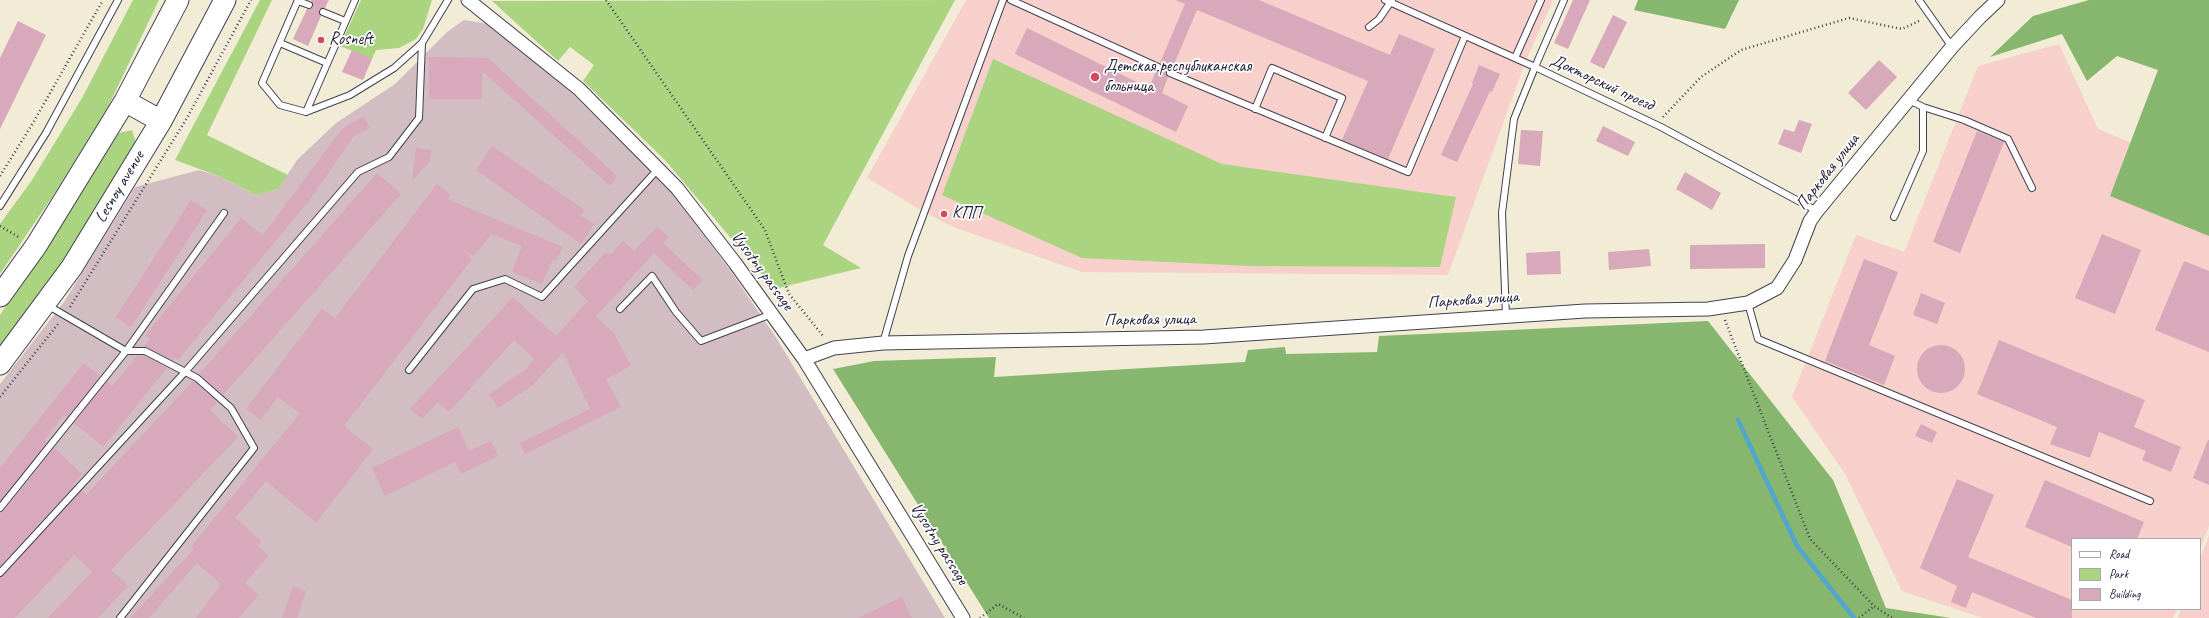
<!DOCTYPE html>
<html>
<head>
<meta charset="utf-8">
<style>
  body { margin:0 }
  #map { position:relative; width:2209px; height:618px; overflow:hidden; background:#f2ecd7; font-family:Caveat,sans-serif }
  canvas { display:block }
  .legend { position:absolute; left:2071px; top:538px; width:130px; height:72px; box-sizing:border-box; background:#fff; border:1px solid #a7a7b1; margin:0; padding:5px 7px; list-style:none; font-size:12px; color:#22223b }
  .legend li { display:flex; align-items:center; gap:8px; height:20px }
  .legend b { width:20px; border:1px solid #a7a7b1 }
</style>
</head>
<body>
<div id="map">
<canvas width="2209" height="618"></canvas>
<ul class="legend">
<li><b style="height:5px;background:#fff"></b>Road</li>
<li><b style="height:11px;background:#aad480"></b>Park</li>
<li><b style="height:11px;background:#d8a8bb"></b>Building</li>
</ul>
</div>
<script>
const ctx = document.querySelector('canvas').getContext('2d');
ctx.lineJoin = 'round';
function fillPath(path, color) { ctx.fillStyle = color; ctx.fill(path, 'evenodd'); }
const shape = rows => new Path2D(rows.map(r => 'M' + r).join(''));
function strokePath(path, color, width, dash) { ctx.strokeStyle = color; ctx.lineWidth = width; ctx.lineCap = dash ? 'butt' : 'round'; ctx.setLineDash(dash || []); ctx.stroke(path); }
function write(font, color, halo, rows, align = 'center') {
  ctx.font = font + ' Caveat,sans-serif'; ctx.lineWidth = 3.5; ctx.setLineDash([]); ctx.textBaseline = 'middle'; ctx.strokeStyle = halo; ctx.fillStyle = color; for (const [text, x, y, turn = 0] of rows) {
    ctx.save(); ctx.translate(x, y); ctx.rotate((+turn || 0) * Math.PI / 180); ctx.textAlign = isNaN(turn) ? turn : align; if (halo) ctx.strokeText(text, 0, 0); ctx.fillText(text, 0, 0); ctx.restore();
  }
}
fillPath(shape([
  [966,0,1553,0,1525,63,1448,275,1082,272,953,227,924,212,867,178],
  [2059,44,2098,129,2149,150,2209,60,2209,526,2200,549,2200,539,2072,539,2072,609,2177,609,2173,618,1983,618,1902,591,1845,474,1792,397,1856,235,1904,252,1978,66],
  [2209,535,2209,618,2178,618,2181,609,2200,609,2200,559]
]), '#f7d0cb');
fillPath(shape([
  [464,20,489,24,569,90,672,193,730,270,777,339,945,618,0,618,0,384,64,302,135,187,199,170,221,177,256,195,278,189,297,160,336,123,395,84,447,32]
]), '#d2bec2');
fillPath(shape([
  [133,0,159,0,108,107,56,191,0,274,0,224,32,180,82,98],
  [260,0,272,0,207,135,288,175,278,189,256,195,221,177,175,160],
  [361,0,432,0,423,29,416,39,399,48,376,50,372,59,340,46],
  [955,0,823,245,861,268,774,289,664,159,583,81,594,65,570,47,558,61,492,1],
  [993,59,1222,164,1456,197,1440,267,1250,266,1082,258,942,195],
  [132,130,136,143,66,257,0,347,0,315,119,133]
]), '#aad480');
fillPath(shape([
  [1638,0,1739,0,1725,29,1634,10],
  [2089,0,2209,0,2209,236,2110,196,2158,70,2117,56,2087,81,2062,34,1990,57,2033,16],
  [1708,321,1833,480,1886,608,1951,618,989,618,833,369,874,361,996,357,994,377,1245,362,1248,350,1285,347,1286,354,1377,352,1379,336]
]), '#87b66e');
strokePath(shape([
  [1738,420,1797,546,1854,618]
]), '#52a5cd', 4.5);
fillPath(shape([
  [311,0,329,0,325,8,319,10,321,16,308,46,293,39,307,9,313,7],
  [1175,0,1259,0,1390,55,1399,34,1435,49,1388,159,1342,140,1368,81,1197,10,1172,69,1166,71,1168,77,1162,93,1188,106,1176,132,1015,54,1027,28,1149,88,1156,71,1162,68,1160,63,1185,4],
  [1573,0,1590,0,1568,49,1554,43],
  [1613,15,1627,22,1604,69,1590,62],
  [18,21,46,35,0,129,0,58],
  [352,50,372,59,363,80,342,72],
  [429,57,488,58,617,176,610,186,482,71,482,99,429,99],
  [1879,60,1897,77,1866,110,1848,93],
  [1479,65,1500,74,1492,92,1490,91,1457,162,1441,155,1473,84,1472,83],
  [364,116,370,128,354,136,311,198,178,360,175,357,173,360,144,346,150,339,145,336,241,218,263,235,342,129],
  [1799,120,1812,124,1801,153,1778,144,1784,129,1794,132],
  [1603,126,1635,142,1628,156,1596,141],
  [1521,130,1543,131,1540,166,1518,164],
  [1977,131,2004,142,1960,253,1933,242],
  [492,146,585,210,581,216,594,224,581,244,476,170],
  [416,148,431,150,430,161,412,181],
  [1685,172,1721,193,1712,210,1676,189],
  [377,173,401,194,223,395,200,374,201,372],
  [437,184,451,195,447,199,563,247,556,260,553,259,542,284,512,272,522,246,491,234,474,256,465,252,472,259,344,426,373,449,316,523,266,481,235,518,261,541,257,546,269,556,245,583,259,595,239,618,196,618,221,584,197,563,149,618,130,618,194,549,191,547,300,413,278,397,260,420,246,409,322,309,335,318],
  [191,200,207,210,131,327,116,317],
  [657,227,669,237,663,243,702,280,693,290,654,253,596,316,614,333,631,366,606,379,621,407,525,454,520,443,590,409,563,352,532,386,498,408,489,394,525,370,534,359,514,340,449,412,438,402,422,419,410,409,513,297,556,336,588,301,574,287,605,253,611,254,623,241,634,251],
  [2102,234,2141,250,2115,314,2075,298],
  [1765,244,1765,268,1690,269,1690,245],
  [1649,249,1651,266,1609,270,1608,252],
  [1560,251,1561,274,1527,275,1526,253],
  [1864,259,1898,272,1869,345,1895,356,1884,385,1825,361],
  [2184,261,2209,271,2209,352,2155,330],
  [1921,293,1945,303,1937,324,1913,315],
  [1999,340,2145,400,2134,427,2181,447,2171,472,2142,460,2146,451,2099,432,2090,458,2050,444,2057,427,1977,394],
  '1917 369a24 24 0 1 1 48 0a24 24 0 1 1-48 0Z',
  [137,356,144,356,167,368,103,447,74,423,107,381,112,386],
  [84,363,100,376,67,418,64,415,45,439,47,442,0,501,0,468],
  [193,381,217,402,210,410,238,437,111,570,128,586,98,618,48,618,92,572,74,555,15,618,0,618,0,577,81,491,86,495],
  [1921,424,1937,432,1932,443,1915,436],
  [458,427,469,451,491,441,498,456,461,474,455,462,385,496,372,468],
  [2208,440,2209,440,2209,485,2193,478],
  [54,448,82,474,73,484,75,485,0,566,0,512,4,511],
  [1957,479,1994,495,1968,557,2072,600,2072,618,2036,618,1972,592,1966,608,1951,602,1957,586,1920,568],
  [2045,480,2144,522,2137,539,2072,539,2072,547,2025,527],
  [293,586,306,591,297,618,282,618],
  [902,597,912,618,858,618]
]), '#d8a8bb');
const service = shape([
  [298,0,262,83,280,105,306,112,350,95,394,68,422,43,448,0],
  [1011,0,1158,67],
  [1385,0,1535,67,1564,0],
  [1919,0,1952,47],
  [298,1,309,5],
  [323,12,345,21],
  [1369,27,1379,19,1392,0],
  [280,43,327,63],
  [1515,58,1541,0],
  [1170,73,1408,172,1465,36],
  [1923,107,1964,120,2008,139,2032,188],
  [1255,109,1272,68,1342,98,1325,138],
  [306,112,355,0],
  [0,206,46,133,118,0],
  [1894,217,1923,151,1923,107,1909,100],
  [1748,303,1758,339,2150,501],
  [47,305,126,351,145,351,197,378,231,408,254,448,120,618],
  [620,309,652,276,676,312,701,341,772,314],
  [1506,316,1502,213,1514,119,1535,67,1661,127,1817,211],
  [883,343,908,256,1003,0],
  [409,370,473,289,505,279,542,297,658,169],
  [0,508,126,351,224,213],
  [0,573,185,372,358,172,389,157,419,118,422,43]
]);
const minor = shape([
  [468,0,579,89,677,188,735,263,804,359,963,618],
  [804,359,834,348,883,343,1204,337,1585,311,1708,309,1748,303,1777,288,1795,260,1810,221,1817,211,1952,47,1980,17,1998,0]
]);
const primary = shape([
  [125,101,161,121],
  [0,296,36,246,125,101,178,0],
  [0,364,72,267,161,121,225,0]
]);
strokePath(service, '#414052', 8);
strokePath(minor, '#414052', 15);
strokePath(primary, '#414052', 23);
strokePath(shape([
  [606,0,765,230,789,294,824,337],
  [1663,117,1701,77,1741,50,1849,18,1902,29,1921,20],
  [0,176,33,123,103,0],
  [0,226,20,238],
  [70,307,187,118,251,0],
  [1725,320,1810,539,1874,606,1892,618],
  [0,397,58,324],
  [980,618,998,604,1024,618],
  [1859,618,1874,606]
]), '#414052', 2.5, [1, 3]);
strokePath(service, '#fff', 6);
strokePath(minor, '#fff', 13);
strokePath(primary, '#fff', 21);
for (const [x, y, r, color] of [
  [321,40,4,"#d1495b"],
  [1095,77,5,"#d1495b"],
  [944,214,4,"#d1495b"]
]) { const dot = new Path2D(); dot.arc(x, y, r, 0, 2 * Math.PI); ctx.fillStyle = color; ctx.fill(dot); strokePath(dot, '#fff', 1.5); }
write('17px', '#22223b', '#fff', [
  ["Rosneft",329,40],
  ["Детская республиканская",1104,67],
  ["больница",1104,87],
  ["КПП",952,214]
], 'left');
write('17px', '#22223b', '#fff', [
  ["Докторский проезд",1602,83,25],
  ["Парковая улица",1828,172,-52],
  ["Lesnoy avenue",120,187,-59],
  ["Vysotny passage",762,271,54],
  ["Парковая улица",1473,300,-4],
  ["Парковая улица",1150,320,-1],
  ["Vysotny passage",939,544,58]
]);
</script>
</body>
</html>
